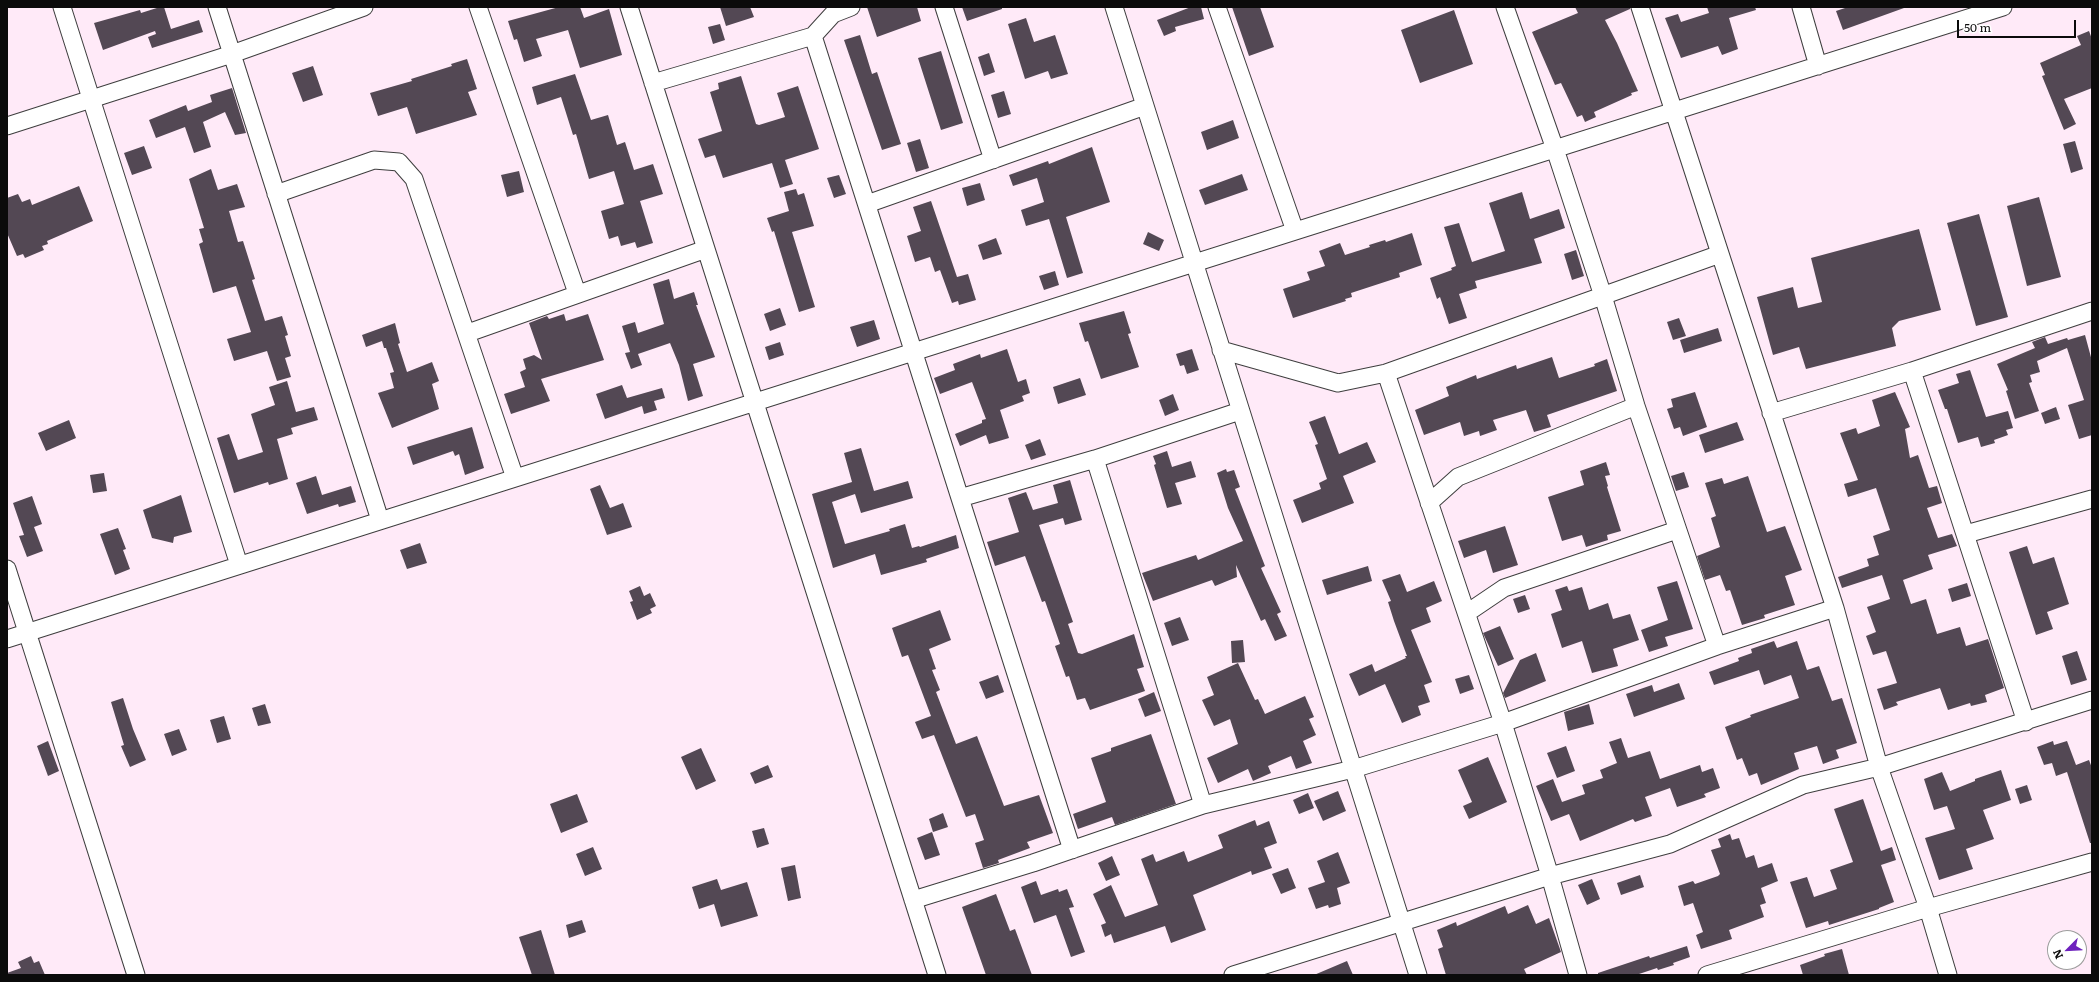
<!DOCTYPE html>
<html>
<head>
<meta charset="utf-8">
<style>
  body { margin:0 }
  #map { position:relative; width:2099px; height:982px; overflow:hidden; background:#ffeaf8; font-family:Literata,serif }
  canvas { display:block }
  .frame { position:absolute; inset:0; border:8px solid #0b0b0b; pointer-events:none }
  .north { position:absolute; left:2047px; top:930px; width:40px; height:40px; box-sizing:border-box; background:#fff; border:1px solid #9d9d9d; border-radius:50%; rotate:246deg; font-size:11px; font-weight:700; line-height:16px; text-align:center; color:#0b0b0b }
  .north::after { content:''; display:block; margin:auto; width:14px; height:18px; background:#6e22bd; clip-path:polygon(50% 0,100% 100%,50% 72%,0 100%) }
  .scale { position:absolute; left:1957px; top:20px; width:119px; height:18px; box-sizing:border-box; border:2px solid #0b0b0b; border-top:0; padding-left:5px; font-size:12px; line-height:14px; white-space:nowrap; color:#0b0b0b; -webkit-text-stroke:3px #fff; paint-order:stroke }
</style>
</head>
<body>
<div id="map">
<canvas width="2099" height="982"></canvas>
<div class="frame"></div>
<div class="north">N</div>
<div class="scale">50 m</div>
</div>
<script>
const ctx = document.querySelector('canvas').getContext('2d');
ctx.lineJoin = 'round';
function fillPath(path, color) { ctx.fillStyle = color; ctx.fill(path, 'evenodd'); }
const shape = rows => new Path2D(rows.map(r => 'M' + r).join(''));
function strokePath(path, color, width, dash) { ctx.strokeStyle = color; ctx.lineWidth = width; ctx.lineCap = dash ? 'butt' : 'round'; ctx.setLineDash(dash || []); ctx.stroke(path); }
fillPath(shape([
  [160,7,164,7,171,29,199,20,203,32,152,48,148,37,156,34,155,31,103,50,94,23,140,10,141,13],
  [559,7,580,7,584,18,609,9,622,55,580,68,568,30,536,39,542,56,524,62,517,39,514,40,508,21],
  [720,7,750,7,754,17,726,26],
  [867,7,917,7,921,21,877,37],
  [962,7,1002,7,1002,9,967,21],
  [1191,7,1201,7,1204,19,1175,27,1176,31,1164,36,1157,20],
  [1232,7,1260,7,1274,47,1249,56],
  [1575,7,1630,7,1630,9,1605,20,1617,43,1638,91,1631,93,1632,95,1594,112,1596,117,1585,122,1582,115,1577,117,1561,83,1555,85,1532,32,1578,13],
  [1707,7,1755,7,1756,10,1729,18,1738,49,1722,55,1718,46,1681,58,1665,18,1678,14,1681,22,1709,13],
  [1848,7,1904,7,1904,8,1843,30,1836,11],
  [1454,10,1473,64,1420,83,1401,30],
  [1026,18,1034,42,1055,35,1068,74,1051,79,1048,71,1025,79,1008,24],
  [720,24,725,40,713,44,708,27],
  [2089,31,2092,39,2092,88,2064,99,2076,124,2064,130,2042,76,2045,75,2040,63,2081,45,2077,36],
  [860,35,872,74,877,72,901,144,882,150,844,40],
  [941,51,963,123,941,130,918,58],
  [989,53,995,72,984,76,978,57],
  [467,59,477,89,468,92,477,115,416,134,407,107,378,116,370,93,412,81,411,79,452,66,451,64],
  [313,66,323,95,303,102,292,73],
  [575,74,591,120,608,115,617,145,625,142,634,170,653,164,663,194,640,201,653,243,637,248,635,242,621,246,618,236,609,239,601,211,624,204,614,171,589,179,576,134,573,135,561,97,537,105,532,87],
  [741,76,756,124,759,125,785,117,777,93,798,86,819,149,785,160,793,184,780,188,772,163,723,178,715,155,705,158,698,139,722,131,710,92,719,89,718,83],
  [232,88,246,133,235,135,225,112,203,122,211,147,194,153,185,127,156,138,149,120,186,105,188,111,212,102,210,95],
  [1004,91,1011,114,998,118,991,95],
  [1233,120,1239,138,1207,150,1201,132],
  [920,139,929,168,916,172,907,143],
  [2075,141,2083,169,2071,173,2063,144],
  [144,146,152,168,132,175,124,153],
  [1092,147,1110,202,1066,217,1083,273,1067,278,1049,219,1026,226,1021,210,1044,202,1037,178,1013,186,1009,175,1048,161,1049,164],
  [211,169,218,190,237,184,245,207,229,211,238,242,243,241,255,279,252,280,265,321,282,316,288,335,285,336,291,356,285,358,291,377,277,381,267,351,234,361,227,339,251,332,236,286,213,293,199,244,203,242,199,229,204,228,189,179],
  [519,171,524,192,507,197,501,175],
  [1242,174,1248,190,1205,205,1199,190],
  [839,175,846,194,834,198,827,178],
  [980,183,985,200,967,206,962,188],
  [79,186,93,221,47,241,48,244,42,246,44,250,25,258,23,254,17,256,7,233,7,198,18,194,22,202,30,199,32,205],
  [796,189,798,195,804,193,814,226,792,232,815,307,799,312,774,231,772,232,767,218,789,211,784,192],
  [1522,192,1530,219,1559,209,1565,228,1534,239,1542,263,1475,281,1477,288,1459,294,1467,318,1449,324,1440,297,1437,299,1430,278,1452,270,1451,268,1456,266,1444,227,1459,223,1472,262,1505,251,1489,203],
  [2039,197,2061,277,2027,286,2007,206],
  [931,201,957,277,968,274,976,300,959,305,958,301,952,303,940,270,935,272,930,257,915,262,907,236,921,231,913,207],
  [1979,214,2008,317,1976,326,1947,223],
  [1919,229,1941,310,1899,321,1892,328,1896,346,1806,369,1799,347,1773,355,1757,297,1793,287,1798,308,1822,302,1811,258],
  [1148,232,1164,240,1159,251,1143,244],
  [1412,233,1422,265,1399,273,1400,277,1351,293,1352,297,1345,299,1346,301,1293,318,1283,289,1310,280,1307,272,1325,266,1319,251,1340,243,1345,255,1370,247,1369,245,1385,240,1386,242],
  [996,238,1002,254,983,260,978,245],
  [1576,250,1584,276,1572,280,1564,254],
  [1055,271,1059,285,1044,290,1039,276],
  [669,279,674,299,694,292,698,305,696,305,715,357,693,364,703,396,688,401,679,365,670,343,638,354,642,365,631,369,625,353,630,352,622,326,635,322,638,333,664,324,653,284],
  [780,308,786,325,770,331,764,314],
  [1124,311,1131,333,1128,334,1139,367,1101,379,1088,341,1085,342,1079,323],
  [564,314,566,321,588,314,604,360,541,379,550,401,511,414,504,394,525,387,520,372,526,369,523,359,534,355,542,360,529,323,547,316,549,319],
  [1679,318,1686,336,1673,340,1667,322],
  [874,320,880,339,857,347,850,327],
  [395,323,400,343,398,344,407,372,432,362,439,381,432,384,439,409,392,428,378,393,394,388,390,373,394,372,386,348,384,348,382,341,366,347,362,335],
  [1718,328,1722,341,1684,353,1680,340],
  [2085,335,2092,361,2092,435,2079,439,2068,405,2084,400,2067,348,2037,361,2040,372,2030,375,2032,382,2029,383,2039,411,2015,419,2006,391,2008,390,1997,364,2035,348,2032,342,2045,337,2048,344,2067,338,2068,340],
  [780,342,784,355,769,360,765,347],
  [1007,349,1018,382,1026,379,1030,393,1022,396,1024,401,1000,410,1009,438,989,444,986,435,960,446,955,434,982,423,982,420,986,419,972,382,940,394,934,378,955,370,953,364,980,354,981,358],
  [1192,349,1199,370,1187,374,1184,365,1180,366,1176,354],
  [1552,357,1559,378,1595,366,1594,364,1607,359,1617,391,1547,415,1551,427,1534,432,1526,410,1493,420,1497,430,1480,436,1479,431,1464,436,1460,422,1424,435,1415,410,1449,396,1446,387,1476,375,1477,379,1516,365,1517,369],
  [1970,370,1986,417,2008,411,2013,428,2006,430,2008,435,1994,440,1995,443,1981,447,1978,437,1958,443,1947,409,1945,409,1938,390,1959,383,1956,374],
  [1080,378,1086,395,1058,404,1053,387],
  [287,381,296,412,314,407,318,420,291,428,293,434,277,439,288,479,269,485,268,482,234,493,217,438,229,434,238,460,263,452,251,414,275,405,269,387],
  [622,385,627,398,662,388,665,398,654,401,657,410,644,414,642,406,605,419,596,394],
  [1695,392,1707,427,1683,436,1680,427,1674,429,1667,409,1673,407,1671,399],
  [1895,392,1910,427,1905,429,1910,458,1918,455,1929,488,1937,486,1942,503,1927,508,1938,538,1952,534,1957,546,1928,555,1933,569,1903,580,1911,604,1926,599,1937,634,1960,627,1966,646,1988,639,2004,688,1985,695,1987,702,1971,706,1970,703,1948,710,1940,688,1896,702,1898,705,1884,710,1877,689,1897,683,1886,651,1873,655,1866,636,1876,632,1867,607,1890,599,1882,575,1842,588,1838,577,1869,566,1867,559,1879,555,1873,536,1890,530,1876,488,1848,497,1844,484,1858,480,1840,433,1856,428,1858,434,1880,426,1872,400],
  [1173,394,1179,410,1165,416,1159,400],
  [2056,407,2060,419,2045,424,2041,413],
  [1325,416,1339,454,1367,442,1376,462,1343,476,1354,503,1302,523,1293,500,1321,489,1319,483,1327,479,1315,445,1318,444,1309,422],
  [69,420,76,438,46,451,38,433],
  [1737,422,1744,440,1705,453,1699,435],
  [472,427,484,468,465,475,459,454,455,456,453,451,413,465,407,447],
  [1040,439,1046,455,1031,460,1025,445],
  [861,448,874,491,908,481,913,498,861,513,855,494,832,502,845,544,890,531,889,529,905,524,912,548,919,546,920,547,956,535,959,548,926,559,927,562,881,575,875,554,833,568,812,494,852,482,844,453],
  [1167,451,1172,467,1191,461,1196,477,1175,483,1182,504,1167,508,1154,465,1156,464,1153,456],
  [1606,462,1610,475,1605,476,1608,486,1607,487,1621,531,1607,535,1608,540,1586,547,1582,535,1562,541,1548,497,1584,485,1580,471],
  [1226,469,1227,472,1234,470,1240,487,1235,489,1265,566,1261,568,1281,612,1277,614,1287,636,1275,641,1265,619,1261,621,1236,565,1237,577,1215,586,1212,580,1153,601,1142,573,1196,555,1198,560,1243,541,1228,508,1217,473],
  [1684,472,1689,487,1676,491,1671,476],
  [104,473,107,491,93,493,90,475],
  [316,476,322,495,351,486,356,502,339,507,338,504,307,514,296,483],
  [1748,476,1767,532,1785,526,1802,570,1785,576,1795,605,1764,615,1765,618,1742,625,1730,590,1726,591,1720,575,1705,580,1697,556,1720,547,1711,518,1716,516,1705,483,1722,478,1724,484],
  [1070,480,1082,520,1065,525,1063,518,1039,525,1073,622,1068,624,1078,653,1082,654,1134,634,1144,667,1137,669,1145,691,1090,710,1085,698,1077,700,1069,676,1066,677,1055,646,1060,644,1045,601,1042,602,1025,556,995,566,987,542,1019,532,1008,498,1026,492,1033,510,1058,503,1053,485],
  [600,485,610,508,623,503,632,527,607,535,590,489],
  [181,495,192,532,174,537,173,543,152,538,143,510],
  [32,496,42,524,34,527,43,551,27,557,19,536,24,535,13,503],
  [1505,526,1518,565,1493,573,1486,550,1464,558,1458,541],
  [118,528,126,549,123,550,130,569,115,575,100,534],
  [420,543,427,563,407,569,400,550],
  [2027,546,2033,564,2054,557,2069,604,2047,612,2053,629,2036,635,2009,552],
  [1368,566,1372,581,1327,595,1322,580],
  [1400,574,1407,592,1434,581,1442,601,1426,608,1431,622,1411,630,1432,682,1424,685,1430,702,1418,706,1421,715,1402,723,1385,684,1359,696,1349,674,1372,664,1375,672,1406,658,1405,656,1407,656,1394,621,1388,602,1391,601,1382,580],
  [1677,581,1693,629,1665,637,1668,646,1649,652,1641,630,1668,620,1657,587],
  [1967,583,1971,596,1952,602,1948,589],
  [640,586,644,596,650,593,656,606,650,609,652,613,637,620,630,602,633,601,629,591],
  [1567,586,1569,591,1582,587,1589,610,1608,603,1613,619,1630,614,1639,640,1613,649,1618,666,1592,673,1582,641,1562,648,1551,614,1562,610,1555,590],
  [1525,595,1530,609,1518,613,1513,599],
  [940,610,951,640,929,649,936,669,932,670,940,690,936,692,956,744,977,736,1004,806,1039,795,1053,833,1027,842,1030,848,998,860,999,863,983,868,975,843,984,840,975,814,966,817,934,735,922,739,915,722,931,716,908,655,902,657,892,628],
  [1180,617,1189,640,1172,646,1164,623],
  [1500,626,1514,659,1498,666,1483,633],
  [1243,640,1245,662,1232,663,1231,641],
  [1774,641,1777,648,1797,641,1807,670,1819,666,1832,701,1842,698,1857,743,1836,750,1839,758,1823,764,1817,746,1794,753,1799,769,1761,785,1757,773,1749,776,1742,758,1737,760,1725,727,1751,717,1750,715,1799,698,1791,675,1764,685,1759,670,1714,685,1709,672,1739,661,1738,658,1752,653,1751,649],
  [2077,651,2087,680,2071,685,2062,656],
  [1536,653,1546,681,1505,698,1503,693,1520,660],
  [1238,663,1255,700,1258,699,1265,714,1305,696,1314,717,1309,719,1316,735,1303,741,1312,763,1296,769,1291,756,1268,766,1271,773,1253,781,1248,769,1218,783,1207,758,1238,744,1230,719,1214,726,1202,700,1214,695,1207,677],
  [998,675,1004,692,986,699,979,682],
  [1469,675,1474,689,1460,694,1455,679],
  [1679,683,1685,699,1634,717,1626,694,1652,685,1654,692],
  [1154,692,1161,711,1145,717,1138,699],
  [123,698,133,729,146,760,130,767,121,746,124,745,111,702],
  [265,704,271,723,258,726,252,708],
  [1589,704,1594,724,1568,731,1564,712],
  [224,716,231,739,217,743,210,720],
  [179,729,187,750,172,756,164,734],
  [1151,734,1176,804,1115,825,1112,817,1078,829,1073,814,1106,802,1091,758,1111,751,1111,748],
  [1621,738,1628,758,1650,751,1660,779,1700,765,1702,772,1713,768,1720,788,1704,794,1706,797,1677,807,1670,788,1645,797,1652,816,1635,822,1633,819,1580,841,1569,814,1551,821,1536,786,1553,779,1562,802,1585,794,1582,785,1603,778,1600,770,1617,763,1609,742],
  [48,741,59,771,48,776,37,746],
  [2053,741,2054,745,2067,741,2076,765,2089,760,2092,768,2092,843,2090,843,2067,772,2056,776,2052,763,2044,765,2037,747],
  [1566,746,1575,771,1557,778,1547,753],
  [701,748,716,781,696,790,681,757],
  [1488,757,1507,802,1469,819,1463,806,1472,802,1458,770],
  [768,765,773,777,755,784,750,773],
  [2001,770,2011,800,1983,810,1994,839,1966,849,1973,869,1939,880,1925,838,1955,829,1947,806,1934,810,1924,779,1942,772,1950,791,1975,781,1975,779],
  [2027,785,2032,800,2020,804,2015,789],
  [1338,791,1346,811,1323,821,1314,801],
  [1308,793,1314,808,1299,814,1293,800],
  [577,794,588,822,561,833,550,804],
  [1863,799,1881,851,1892,847,1896,860,1881,865,1894,902,1879,908,1879,909,1829,925,1828,921,1806,928,1790,882,1807,877,1814,897,1837,889,1830,870,1853,862,1834,809],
  [943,813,948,827,933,832,929,819],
  [1255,820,1257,826,1269,821,1277,843,1264,848,1272,868,1252,875,1251,871,1193,895,1206,930,1171,943,1165,926,1114,943,1111,934,1105,937,1101,925,1106,923,1093,894,1111,885,1125,917,1158,905,1141,859,1153,854,1156,862,1184,851,1188,862,1223,848,1218,835],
  [764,828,769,844,757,848,752,831],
  [932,832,940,855,925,860,917,838],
  [1730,834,1732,840,1739,838,1746,858,1754,855,1758,868,1772,863,1778,881,1761,888,1766,903,1760,905,1764,917,1729,930,1732,939,1701,949,1696,935,1703,932,1693,903,1684,906,1678,886,1693,881,1695,884,1718,876,1720,874,1711,850,1721,847,1718,839],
  [593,847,602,869,585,876,576,854],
  [1338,852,1350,883,1337,888,1341,904,1329,908,1328,905,1316,909,1308,888,1325,882,1317,861],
  [1112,856,1120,875,1106,881,1098,863],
  [795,865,801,898,788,901,781,868],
  [1288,868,1296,888,1281,894,1272,874],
  [1640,875,1644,887,1621,895,1617,883],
  [717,879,721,890,747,882,758,916,721,927,714,904,699,909,692,887],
  [1592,879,1600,899,1587,905,1578,885],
  [1036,881,1041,895,1058,889,1059,892,1067,889,1074,907,1069,908,1085,952,1071,957,1056,915,1034,923,1021,887],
  [996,894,1010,931,1015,929,1032,975,986,975,962,907],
  [1528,905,1536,924,1549,918,1561,952,1524,969,1527,975,1446,975,1438,949,1443,947,1437,930,1456,922,1457,926,1505,906,1508,914],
  [582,920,586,932,569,938,566,925],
  [541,930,555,975,532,975,519,937],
  [1687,946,1690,957,1673,963,1674,965,1658,970,1657,968,1636,975,1598,975,1598,973,1649,956,1650,958],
  [1842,949,1849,975,1803,975,1800,965,1825,956,1824,954],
  [31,956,34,963,39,961,45,975,7,975,7,973,21,968,18,962],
  [1347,961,1353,975,1314,975]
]), '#534854');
const minor = shape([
  [62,7,239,565],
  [217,7,380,520],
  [478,7,577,293],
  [629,7,937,975],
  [944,7,993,160],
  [1114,7,1418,975],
  [1217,7,1295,231],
  [1505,7,1555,149,1603,296,1636,406,1717,646],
  [1640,7,1835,608,1879,767,1928,908,1948,975],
  [1801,7,1818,66],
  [813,36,1072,850],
  [653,83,813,36,833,14,851,7],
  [7,126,232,54,364,7],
  [276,194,374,160,399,162,414,179,515,478],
  [867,204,1145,106],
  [468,333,706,249],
  [1221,350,1338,383,1386,373,1720,254],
  [1912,371,2026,722],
  [1386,373,1503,723,1550,876,1578,975],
  [1771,413,1912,371,2092,311],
  [1095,459,1203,805],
  [960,498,1095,459,1240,411],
  [1429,503,1458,477,1636,406],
  [1966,534,2092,499],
  [7,569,136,975],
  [1467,613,1504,588,1677,530],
  [7,639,2003,7],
  [913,900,1033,863,1203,805,1353,769,1503,723,1717,646,1835,608],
  [1233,975,1550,876,1670,844,1803,785,1879,767,2092,700],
  [1707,975,1928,908,2092,862]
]);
strokePath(minor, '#3e3e3e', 19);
strokePath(minor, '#fff', 17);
</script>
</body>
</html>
